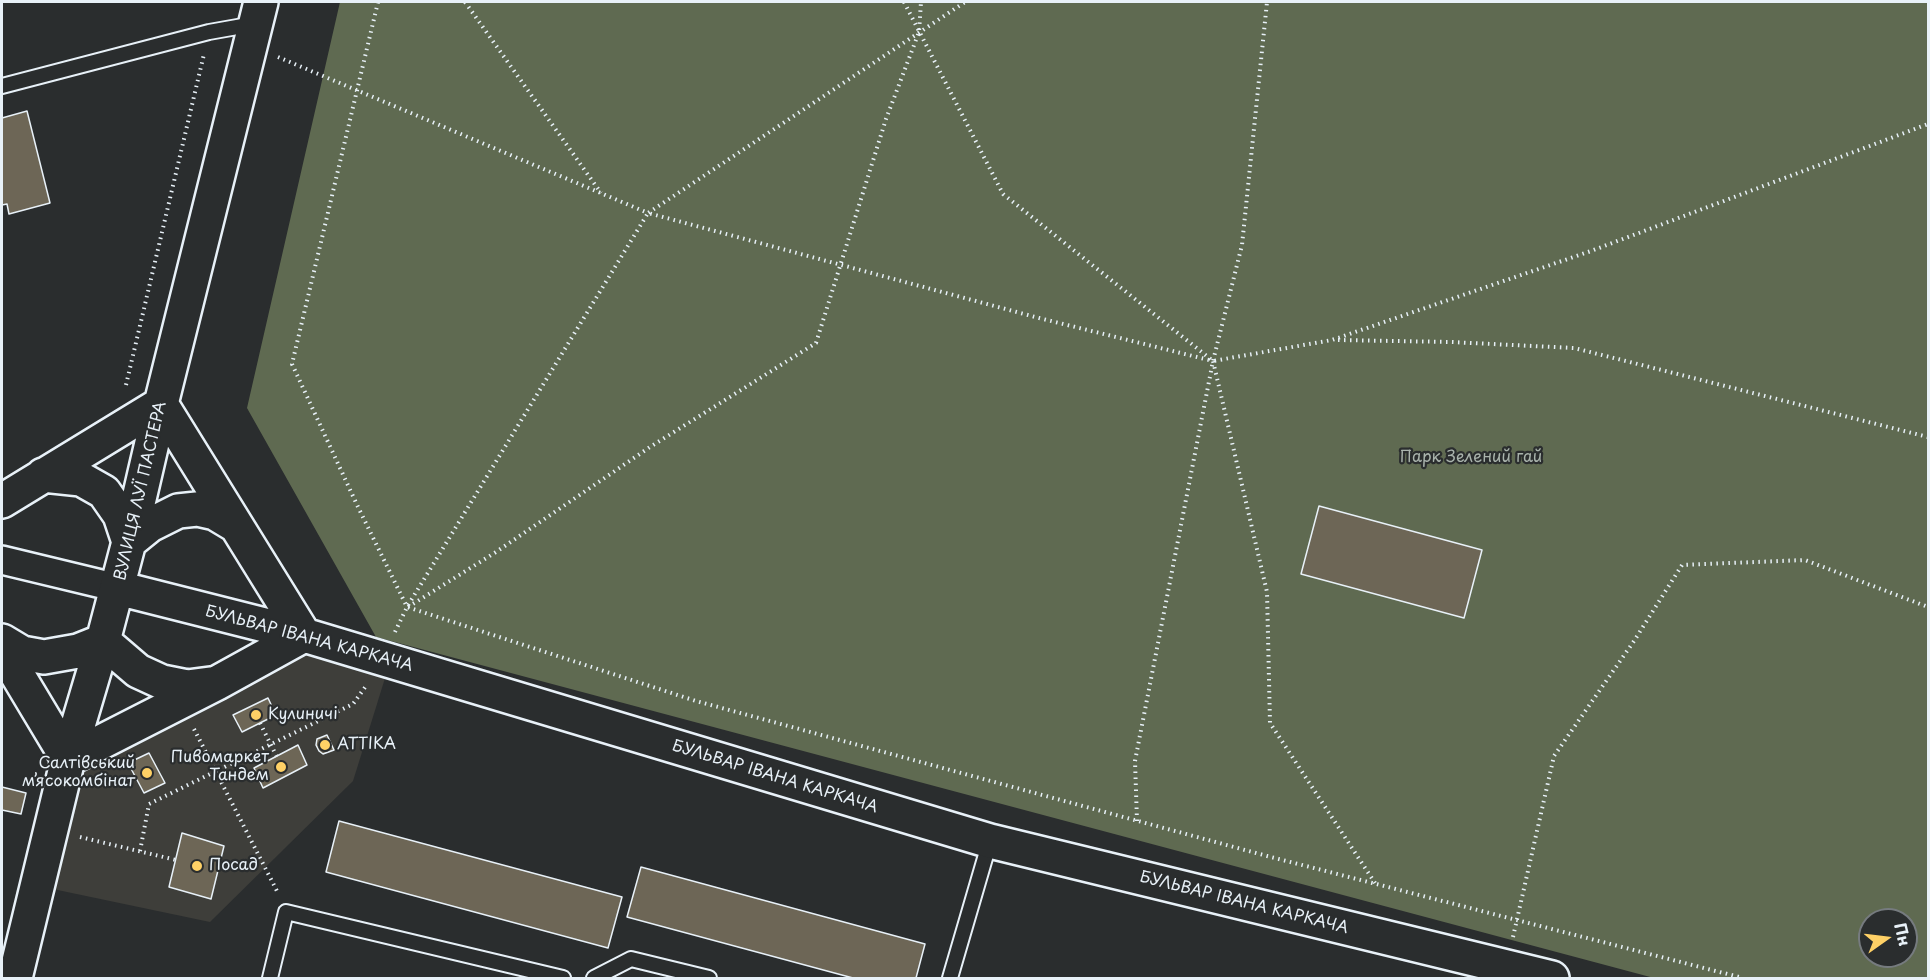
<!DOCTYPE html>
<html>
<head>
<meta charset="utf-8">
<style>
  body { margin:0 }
  #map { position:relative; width:1930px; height:980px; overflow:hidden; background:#2a2d2e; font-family:"Playpen Sans",sans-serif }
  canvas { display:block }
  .frame { position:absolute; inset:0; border:3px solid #e8f1f8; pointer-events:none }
  .north { position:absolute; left:1858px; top:908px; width:60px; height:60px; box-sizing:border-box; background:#2a2d2e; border:2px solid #767b7f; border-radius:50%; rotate:76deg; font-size:16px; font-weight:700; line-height:24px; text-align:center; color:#e8f1f8 }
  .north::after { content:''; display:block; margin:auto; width:21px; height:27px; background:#ffd166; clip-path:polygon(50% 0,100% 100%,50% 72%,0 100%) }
</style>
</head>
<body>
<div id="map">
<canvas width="1930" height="980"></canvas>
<div class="frame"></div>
<div class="north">Пн</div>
</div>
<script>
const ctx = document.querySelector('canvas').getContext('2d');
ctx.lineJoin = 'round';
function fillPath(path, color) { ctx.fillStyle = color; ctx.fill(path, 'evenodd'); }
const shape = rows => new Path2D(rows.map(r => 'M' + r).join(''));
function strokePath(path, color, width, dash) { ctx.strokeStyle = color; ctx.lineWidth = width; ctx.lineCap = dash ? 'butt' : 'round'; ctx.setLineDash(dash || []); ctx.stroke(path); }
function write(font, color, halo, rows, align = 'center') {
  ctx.font = font + ' "Playpen Sans",sans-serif'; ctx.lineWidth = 4.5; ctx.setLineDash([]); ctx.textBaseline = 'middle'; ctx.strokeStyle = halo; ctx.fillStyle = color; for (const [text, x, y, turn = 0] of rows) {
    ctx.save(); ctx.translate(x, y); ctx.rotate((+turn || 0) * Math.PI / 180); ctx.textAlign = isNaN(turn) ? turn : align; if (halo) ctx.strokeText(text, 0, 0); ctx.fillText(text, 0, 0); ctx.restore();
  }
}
fillPath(shape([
  [302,652,386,675,353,781,210,922,48,888,80,762]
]), '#3e3e3a');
fillPath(shape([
  [340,2,1928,2,1928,978,1654,978,376,637,247,408],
  [1870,920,1906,920,1906,956,1870,956]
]), '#5f6a51');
const building = shape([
  [27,111,50,203,9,214,7,204,2,205,2,118,27,111],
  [1319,506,1482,550,1464,618,1301,574,1319,506],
  [268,698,276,715,242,732,233,715,268,698],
  [327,735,334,750,323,754,319,751,316,745,317,739,327,735],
  [298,745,307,765,263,788,254,768,298,745],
  [149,753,165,783,144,793,128,763,149,753],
  [2,787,26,793,21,814,2,810,2,787],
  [339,821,622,897,608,948,326,872,339,821],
  [182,833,224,846,211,899,169,887,182,833],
  [641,867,925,944,916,978,853,978,627,917,641,867]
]);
fillPath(building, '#6d6656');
strokePath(building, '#e8f1f8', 1.5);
const service = shape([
  [2,86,209,32,254,24],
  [270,978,286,912,563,978],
  [594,978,631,959,709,978],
  [950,978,990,841]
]);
const minor = shape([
  [2,560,118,588]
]);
const tertiary = shape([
  [43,475,81,479,104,492,120,515,129,542,150,525,178,511,197,509,215,513,235,525],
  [2,501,161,404,304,635],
  [118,588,304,635,990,841,1552,978],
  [2,641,22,653,44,657,78,651,103,641],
  [103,641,138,671,162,682,187,687,210,684],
  [2,649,68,759],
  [68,759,217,683,304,635],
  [15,978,68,759,103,641,129,542,161,404,261,2]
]);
strokePath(service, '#e8f1f8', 18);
strokePath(minor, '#e8f1f8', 32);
strokePath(tertiary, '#e8f1f8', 38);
strokePath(shape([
  [378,2,292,364,358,507,407,607,696,701,1267,856,1743,978],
  [465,2,601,193],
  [904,2,1003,194,1213,361,1332,340,1591,251,1928,124],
  [278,57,648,213,965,2],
  [1338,340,1451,342,1574,348,1928,437],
  [126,385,204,54],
  [408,607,496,552,650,447,816,343,886,119,919,32,921,2],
  [395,632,407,607,648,213,1039,318,1213,361,1267,592,1270,723,1375,883],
  [260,723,277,757],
  [194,729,278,893],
  [1137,821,1135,761,1213,361,1242,245,1267,2],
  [80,837,176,860],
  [140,851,149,804,353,704,366,686],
  [1513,937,1554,756,1634,641,1682,565,1805,560,1928,607]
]), '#e8f1f8', 4, [1.5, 4.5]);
strokePath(service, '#2a2d2e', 14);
strokePath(minor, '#2a2d2e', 27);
strokePath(tertiary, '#2a2d2e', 33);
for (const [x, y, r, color] of [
  [256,715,6,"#ffd166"],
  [325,745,6,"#ffd166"],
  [281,767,6,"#ffd166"],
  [147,773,6,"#ffd166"],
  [197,866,6,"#ffd166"]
]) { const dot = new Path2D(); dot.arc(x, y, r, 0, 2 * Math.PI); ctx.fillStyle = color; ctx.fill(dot); strokePath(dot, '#2a2d2e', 2); }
write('16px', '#aab4ad', '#2a2d2e', [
  ["Парк Зелений гай",1471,458]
]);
write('16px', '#e8f1f8', '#2a2d2e', [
  ["ВУЛИЦЯ ЛУЇ ПАСТЕРА",141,491,-77],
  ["БУЛЬВАР ІВАНА КАРКАЧА",309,639,15],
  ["БУЛЬВАР ІВАНА КАРКАЧА",775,777,17],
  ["БУЛЬВАР ІВАНА КАРКАЧА",1244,903,14]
]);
write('16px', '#e8f1f8', '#2a2d2e', [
  ["Кулиничі",268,715],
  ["АТТІКА",337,745],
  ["Пивомаркет",269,758,"right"],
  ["Тандем",269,776,"right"],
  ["Салтівський",135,764,"right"],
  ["мʼясокомбінат",135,782,"right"],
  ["Посад",209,866]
], 'left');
</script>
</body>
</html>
